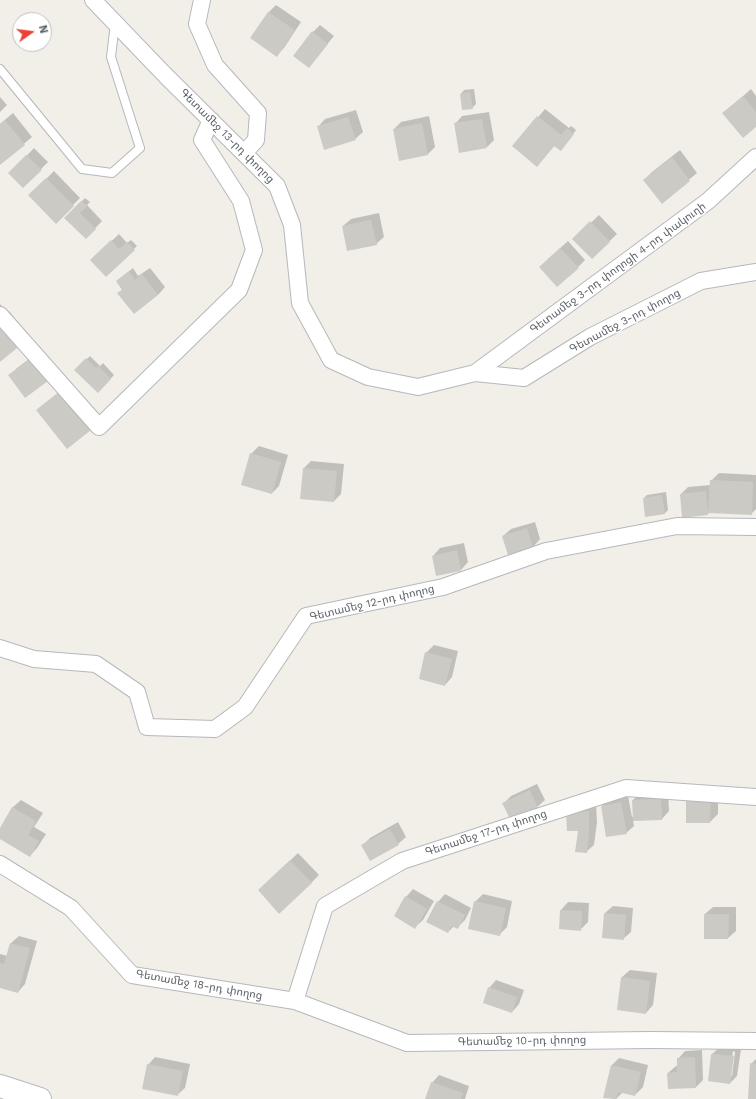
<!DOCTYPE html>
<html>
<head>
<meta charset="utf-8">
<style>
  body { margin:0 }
  #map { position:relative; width:756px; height:1099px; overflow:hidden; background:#f1efe8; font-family:"Work Sans",sans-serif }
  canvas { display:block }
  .north { position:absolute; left:12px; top:12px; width:40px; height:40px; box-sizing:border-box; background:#fff; border:1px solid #bfc1c3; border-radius:50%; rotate:76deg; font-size:11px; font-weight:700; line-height:16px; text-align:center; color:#5f6368 }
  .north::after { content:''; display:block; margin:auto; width:14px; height:18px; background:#ea4335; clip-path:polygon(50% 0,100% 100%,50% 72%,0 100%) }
</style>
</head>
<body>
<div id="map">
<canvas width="756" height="1099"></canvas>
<div class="north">N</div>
</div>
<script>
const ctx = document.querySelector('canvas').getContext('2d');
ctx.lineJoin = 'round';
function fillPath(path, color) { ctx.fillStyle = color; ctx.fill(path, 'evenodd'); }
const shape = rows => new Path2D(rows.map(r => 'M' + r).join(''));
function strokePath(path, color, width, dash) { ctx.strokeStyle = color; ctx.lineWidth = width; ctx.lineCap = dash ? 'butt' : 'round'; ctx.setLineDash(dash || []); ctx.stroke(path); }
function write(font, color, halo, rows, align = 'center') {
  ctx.font = font + ' "Work Sans","Noto Sans Armenian",sans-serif'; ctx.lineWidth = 3; ctx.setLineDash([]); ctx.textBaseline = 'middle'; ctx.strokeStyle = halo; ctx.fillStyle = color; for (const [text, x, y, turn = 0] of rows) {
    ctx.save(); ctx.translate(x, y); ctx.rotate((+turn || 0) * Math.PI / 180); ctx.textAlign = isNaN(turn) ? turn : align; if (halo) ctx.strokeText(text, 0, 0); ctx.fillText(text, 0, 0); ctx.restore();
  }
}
fillPath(shape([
  [276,5,301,22,284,48,277,55,268,13],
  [320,25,334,36,309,66,313,32],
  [474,89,476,104,472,108,461,94,464,90],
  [751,89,756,96,756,125,724,113],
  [0,97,7,105,0,112],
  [545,109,569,128,571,126,576,130,564,146,555,145,537,166,514,146],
  [356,110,363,132,355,139,318,127,325,119],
  [489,112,494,140,487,147,455,124,462,116],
  [13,113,32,137,0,164,0,124],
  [429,116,435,147,428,154,394,129,401,122],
  [34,148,48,162,23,187,10,173],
  [680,150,697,173,662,202,644,180,652,172],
  [54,171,80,198,56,222,30,195],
  [85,198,90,202,87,205,102,221,86,238,65,218],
  [379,213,384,237,376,244,343,226,351,219],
  [599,215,617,234,592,258,574,239],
  [119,234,127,243,131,240,137,246,106,276,99,253],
  [568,241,585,260,578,267,548,259],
  [133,268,138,276,150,268,165,287,158,295,119,293,123,289,117,281],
  [0,304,7,312,9,311,29,336,0,360],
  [40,351,55,373,10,376,17,368],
  [90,356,100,366,103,363,114,375,98,392,76,370],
  [259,446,288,455,279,486,272,493,251,454],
  [311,461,344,464,341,494,334,501,304,468],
  [719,473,756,475,756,509,751,514,710,512,708,514,681,494,688,487,711,485,711,481],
  [666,492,668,510,665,513,644,498,647,495],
  [535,522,540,539,533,547,508,554,503,536,511,529],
  [464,543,468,562,461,570,433,556,440,548],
  [434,645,458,651,452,677,445,685,426,653],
  [537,784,545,800,537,807,504,803,511,796],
  [695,791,718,791,718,814,710,822],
  [668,792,669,811,662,819,633,820,634,826,626,833,602,806,609,799,628,796,632,817,634,817,633,800,640,793],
  [21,800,43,813,34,827,46,834,37,848,30,856,0,838,0,830,13,807],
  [596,804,597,822,594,845,586,852,579,830,575,805],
  [398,822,406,837,398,844,363,845,370,838],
  [298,853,319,875,311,883,259,891],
  [413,889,434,901,423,920,415,927,406,897],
  [445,894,471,908,465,920,457,928,454,926,448,932,438,902],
  [483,894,512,901,507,927,499,935,475,902],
  [568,902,589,903,588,922,581,929,560,928,561,910],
  [613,906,633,908,631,932,623,939,605,913],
  [713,907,736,907,736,931,728,938,705,938,705,914],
  [19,936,37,941,25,984,18,992,0,987,0,954,8,956,11,943],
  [630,970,657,973,653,1005,646,1013,622,977],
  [496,980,524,990,519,1004,512,1012,489,988],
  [720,1047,741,1049,737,1076,730,1083,709,1081,712,1054],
  [733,1051,735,1052,732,1076,730,1076],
  [702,1050,703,1080,696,1087,668,1073,676,1066,678,1066,678,1059,685,1051],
  [155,1057,190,1064,185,1088,177,1095,148,1065],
  [619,1058,648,1065,643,1087,635,1095,623,1092,616,1099,605,1097,612,1065],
  [756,1059,756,1099,751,1064],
  [439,1075,469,1086,465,1099,426,1099,432,1083]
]), '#0003');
fillPath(shape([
  [268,12,295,30,277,57,250,38],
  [312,31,328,44,309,68,293,56],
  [470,92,473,109,462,110,460,94],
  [743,96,756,112,756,127,743,138,722,113],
  [537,116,561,135,567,128,574,134,561,151,554,146,537,167,512,146],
  [348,117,356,140,324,150,317,126],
  [482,119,487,148,459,153,454,123],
  [5,120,25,145,0,165,0,124],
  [422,123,428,155,399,161,393,129],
  [26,155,42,170,23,188,8,173],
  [672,157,690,181,662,204,643,180],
  [46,178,74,206,56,224,28,195],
  [81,201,87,206,80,213,96,229,86,239,64,218],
  [371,220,377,245,347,251,342,226],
  [590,221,610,242,592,259,572,239],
  [111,240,119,249,127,242,135,250,106,277,90,260],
  [560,248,579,268,557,287,539,267],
  [129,271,135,280,142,274,158,295,134,314,117,293,122,290,116,281],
  [0,318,22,344,0,362],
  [32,358,48,381,25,398,8,375],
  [86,358,96,368,99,366,111,379,98,393,74,370],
  [60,391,91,430,67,449,36,410],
  [250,453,281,462,272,494,241,485],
  [303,468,337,471,334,502,300,499],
  [710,480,753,482,752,515,708,513],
  [706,491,708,515,682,518,680,494],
  [662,495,665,514,645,517,643,498],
  [527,528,533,548,508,555,502,536],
  [457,550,461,571,436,576,432,556],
  [425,652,452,659,445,686,419,679],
  [530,790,538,808,511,821,502,803],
  [686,798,711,799,710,823,686,823],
  [661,799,662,820,633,821,632,800],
  [621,802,627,834,606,837,601,806],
  [12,807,36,821,28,835,39,841,30,857,0,839,0,828],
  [589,811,589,830,587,853,575,852,578,831,567,831,566,812],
  [390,829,399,845,370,861,361,845],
  [290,860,312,883,279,914,258,890],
  [405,896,427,909,415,929,394,916],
  [437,901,465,915,458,929,451,926,448,933,426,922],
  [474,901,506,908,500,936,468,929],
  [560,910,582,911,581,931,559,929],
  [604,913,626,915,624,940,602,938],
  [704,914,729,914,728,939,704,939],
  [10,943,30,948,18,993,0,988,0,963,4,964],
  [621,977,650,981,646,1014,617,1010],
  [488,987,517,997,512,1013,483,1003],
  [711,1054,734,1056,730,1084,708,1081],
  [695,1057,696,1088,668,1089,667,1073,677,1072,677,1058],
  [750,1063,756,1064,756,1099,748,1099],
  [147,1064,183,1071,178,1096,142,1089],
  [611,1065,641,1072,635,1096,618,1092,616,1099,603,1098],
  [431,1082,463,1093,461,1099,425,1099]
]), '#cccac5');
const lane = shape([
  [0,69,82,169,112,173,140,148,111,57,115,23]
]);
const street = shape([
  [93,0,166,76,277,186,292,225,300,303,331,360,368,377,418,387,475,373,524,378,590,337,701,281,756,272],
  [202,0,197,24,215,65,258,113,256,140,244,153],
  [0,315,99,427,239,290,254,250,241,201,202,140,211,120],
  [475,373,708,201,756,157],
  [0,648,34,659,96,664,137,692,147,727,215,729,245,707,306,616,443,587,546,551,677,526,756,527],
  [0,864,71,908,132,975,295,1001,407,1043,650,1040,756,1041],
  [295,1001,325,906,402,861,626,788,756,797]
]);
const secondary = shape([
  [0,1086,40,1099]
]);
strokePath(lane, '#b5b8bc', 10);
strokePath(street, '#b5b8bc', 18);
strokePath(secondary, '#b6babf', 24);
strokePath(lane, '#fff', 8);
strokePath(street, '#fff', 16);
strokePath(secondary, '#fff', 22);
write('11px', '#5f6368', '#fff', [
  ["Գետամեջ 13-րդ փողոց",227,136,45],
  ["Գետամեջ 3-րդ փողոցի 4-րդ փակուղի",618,268,-36],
  ["Գետամեջ 3-րդ փողոց",625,321,-28],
  ["Գետամեջ 12-րդ փողոց",372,603,-13],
  ["Գետամեջ 17-րդ փողոց",486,833,-18],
  ["Գետամեջ 18-րդ փողոց",199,985,10],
  ["Գետամեջ 10-րդ փողոց",522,1041,-1]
]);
</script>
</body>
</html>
